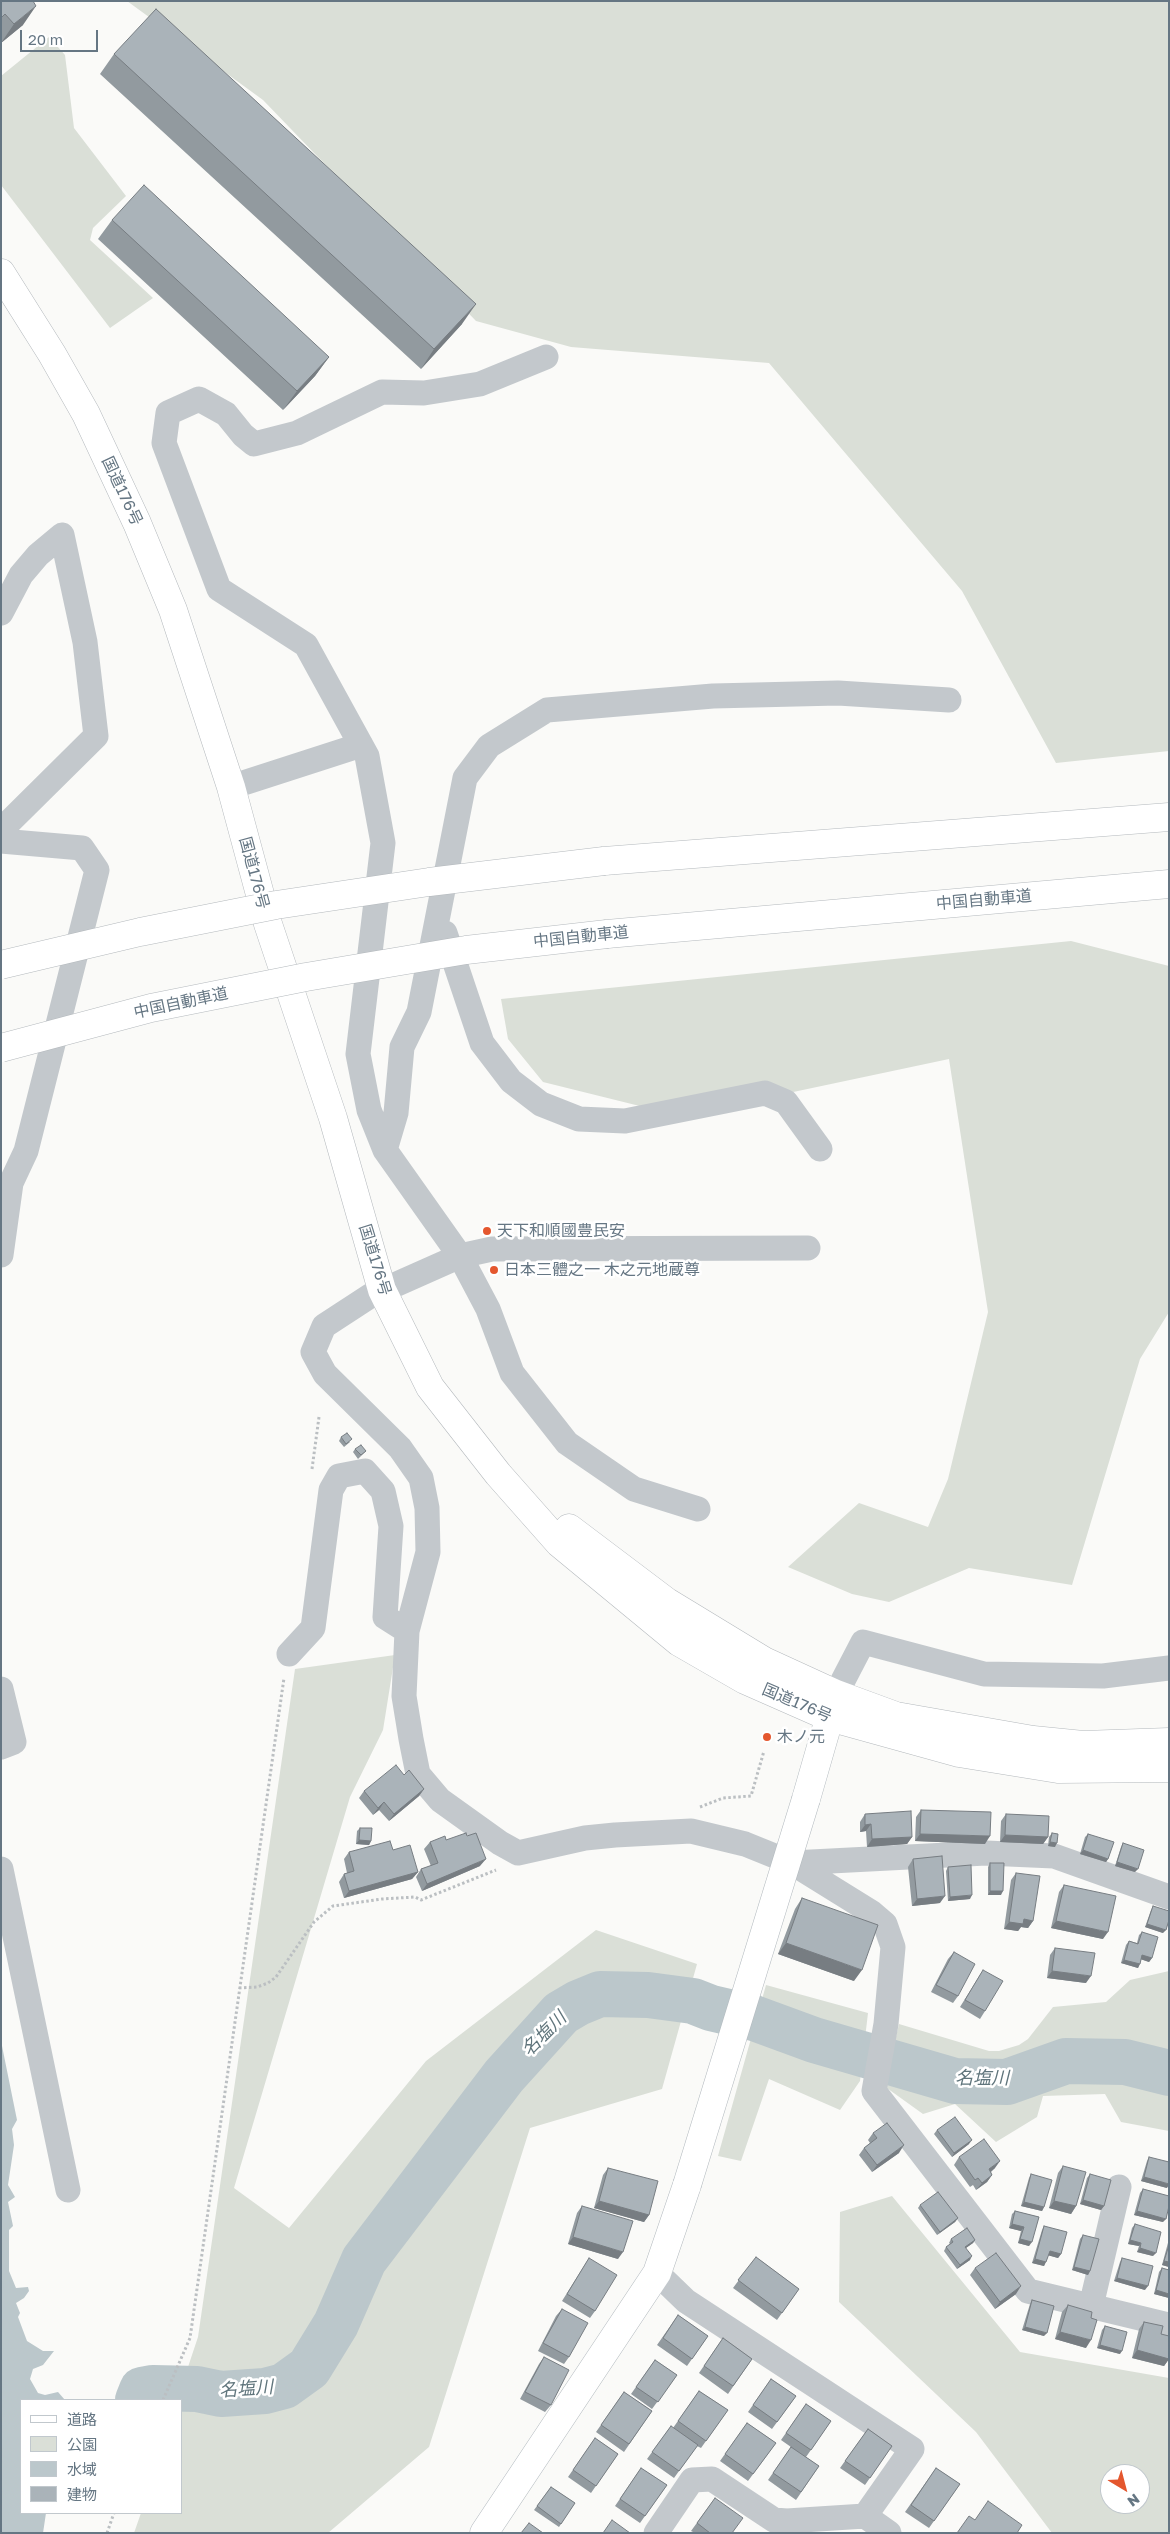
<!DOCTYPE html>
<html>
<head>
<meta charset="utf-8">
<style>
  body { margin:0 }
  #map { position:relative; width:1170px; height:2534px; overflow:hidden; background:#fafaf8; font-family:"Golos Text","Noto Sans JP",sans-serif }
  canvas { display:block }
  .frame { position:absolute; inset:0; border:2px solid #657683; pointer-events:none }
  .legend { position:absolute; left:20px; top:2399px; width:162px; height:115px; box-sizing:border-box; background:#fff; border:1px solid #c1c8cd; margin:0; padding:6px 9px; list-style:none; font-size:15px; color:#657683 }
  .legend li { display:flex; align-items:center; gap:10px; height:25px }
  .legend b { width:25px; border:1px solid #c1c8cd }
  .north { position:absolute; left:1100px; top:2464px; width:50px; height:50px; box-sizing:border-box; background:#fff; border:1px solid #c1c8cd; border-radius:50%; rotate:143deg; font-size:14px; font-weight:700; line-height:20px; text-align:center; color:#657683 }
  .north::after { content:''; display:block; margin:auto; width:18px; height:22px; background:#e4572e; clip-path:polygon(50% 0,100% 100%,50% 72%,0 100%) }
  .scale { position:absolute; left:20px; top:30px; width:78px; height:22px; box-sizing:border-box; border:2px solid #657683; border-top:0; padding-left:6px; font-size:15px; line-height:18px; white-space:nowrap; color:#657683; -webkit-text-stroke:4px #fff; paint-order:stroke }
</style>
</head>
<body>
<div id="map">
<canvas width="1170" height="2534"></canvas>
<div class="frame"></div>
<ul class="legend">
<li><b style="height:6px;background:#fff"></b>道路</li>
<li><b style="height:14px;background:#dadfd7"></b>公園</li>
<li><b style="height:14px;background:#bbc7cb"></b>水域</li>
<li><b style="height:14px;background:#aab3b9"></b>建物</li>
</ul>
<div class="north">N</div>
<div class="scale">20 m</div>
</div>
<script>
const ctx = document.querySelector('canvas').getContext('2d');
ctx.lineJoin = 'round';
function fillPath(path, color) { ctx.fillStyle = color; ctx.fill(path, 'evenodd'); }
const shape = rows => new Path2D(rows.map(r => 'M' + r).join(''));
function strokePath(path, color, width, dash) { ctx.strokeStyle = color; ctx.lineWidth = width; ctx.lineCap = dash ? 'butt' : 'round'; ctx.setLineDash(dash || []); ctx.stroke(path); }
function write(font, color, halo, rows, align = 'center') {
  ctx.font = font + ' "Golos Text","Noto Sans JP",sans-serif'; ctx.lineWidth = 5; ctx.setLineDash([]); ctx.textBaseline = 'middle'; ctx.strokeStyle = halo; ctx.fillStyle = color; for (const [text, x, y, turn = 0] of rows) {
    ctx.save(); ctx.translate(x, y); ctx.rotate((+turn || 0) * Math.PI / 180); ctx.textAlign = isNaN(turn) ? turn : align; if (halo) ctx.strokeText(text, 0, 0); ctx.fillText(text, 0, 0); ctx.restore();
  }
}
fillPath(shape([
  [127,1,1169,1,1169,751,1056,763,962,591,769,363,571,347,476,321,263,100],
  [49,37,65,55,74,128,126,196,93,228,90,240,153,298,110,328,1,185,1,76],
  [1071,941,1169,966,1169,1312,1140,1359,1072,1585,969,1568,889,1602,852,1594,788,1567,859,1503,928,1527,948,1479,988,1312,949,1059,680,1116,543,1082,508,1039,501,999],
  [395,1655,383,1730,350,1797,234,2188,289,2228,426,2061,596,1930,697,1964,662,2089,530,2128,429,2447,328,2533,134,2533,141,2513,181,2513,181,2400,177,2400,198,2337,295,1669],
  [1169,1971,1169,2131,1121,2122,1105,2094,1043,2096,1037,2117,996,2142,955,2104,923,2114,884,2086,899,2024,989,2051,999,2051,1019,2045,1028,2039,1053,2007,1106,2002,1130,1980],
  [766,1985,868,2013,860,2081,840,2110,769,2079,741,2161,718,2156],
  [892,2196,1020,2352,1169,2378,1169,2533,1052,2533,976,2432,839,2302,840,2212],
  [1110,2474,1140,2474,1140,2504,1110,2504]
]), '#dadfd7');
fillPath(shape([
  [1,2041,17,2120,12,2129,14,2145,8,2185,15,2197,8,2202,13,2226,9,2230,9,2271,16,2288,28,2287,29,2291,24,2298,16,2303,20,2313,18,2317,27,2341,43,2351,54,2351,43,2365,33,2369,30,2379,38,2393,45,2395,58,2392,65,2400,21,2400,21,2513,46,2513,43,2533,1,2533]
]), '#bbc7cb');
strokePath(shape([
  [138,2400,142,2390,153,2388,197,2389,221,2394,265,2391,284,2386,309,2368,336,2324,364,2260,504,2076,561,2013,578,2003,600,1994,648,1995,693,2001,711,2008,754,2018,814,2040,955,2081,1007,2082,1066,2061,1125,2062,1169,2073]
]), '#bbc7cb', 46);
const secondary = shape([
  [806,1799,836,1695],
  [484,2533,657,2273,687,2185]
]);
const highway = shape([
  [1,273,52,354,86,414,137,523,173,610,231,787,268,924,333,1118,382,1290,430,1387,498,1474,559,1543,679,1642,745,1680,829,1717,959,1753,1058,1769,1169,1768],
  [604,861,1169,817],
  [607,934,1169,884],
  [569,1528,667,1602,764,1661,836,1694,896,1716,1033,1740,1083,1745,1169,1742]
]);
strokePath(secondary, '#b3babf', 29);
strokePath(highway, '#b4b9bd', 29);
strokePath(shape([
  [312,1469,319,1417],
  [700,1807,723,1798,751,1796,764,1751],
  [239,1988,257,1987,268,1983,276,1977,314,1922,333,1906,382,1899,415,1897,421,1900,496,1870],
  [163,2400,190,2338,284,1678],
  [107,2533,114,2513]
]), '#bbbfc2', 3, [2.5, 2.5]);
strokePath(shape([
  [1,613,21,575,38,555,62,535,85,642,96,736,1,830],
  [949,700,838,693,713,696,547,710,489,746,465,778,419,1012,402,1047,396,1113,385,1150,460,1256,370,1296,324,1326,313,1352,325,1374,400,1448,421,1478,427,1508,428,1552,407,1631,404,1696,411,1739,418,1774,440,1800,500,1843,518,1853,585,1838,615,1835,691,1831,745,1844,792,1863,986,1853,1054,1856,1169,1897],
  [231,787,361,745],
  [1,841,82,848,97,870,26,1151,11,1183,1,1255],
  [445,933,482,1043,511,1081,541,1104,579,1119,625,1121,765,1093,786,1102,820,1149],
  [385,1150,369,1110,358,1054,383,843,367,756,306,645,219,589,164,443,168,413,199,399,226,414,243,435,254,444,297,433,382,392,424,393,480,384,546,357],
  [698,1509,634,1489,567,1443,512,1373,488,1309,460,1256,492,1249,808,1248],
  [289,1654,313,1628,331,1490,339,1476,365,1471,383,1491,391,1526,385,1617,407,1631],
  [1,1689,14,1742,1,1747],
  [836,1694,863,1642,984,1674,1103,1676,1169,1668],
  [792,1863,871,1912,885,1924,893,1947,886,2024,874,2091,1028,2291,1169,2325],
  [1,1869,68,2190],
  [1091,2306,1119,2187],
  [865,2516,889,2533],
  [656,2533,692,2480,712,2479,774,2520,787,2521,865,2516,912,2449,686,2301,657,2273]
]), '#c3c8cc', 25);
strokePath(secondary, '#fff', 28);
strokePath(highway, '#fff', 28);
const secondaryBridge = shape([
  [687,2185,806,1799]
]);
const highwayBridge = shape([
  [1,965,140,932,276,905,429,882,604,861],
  [1,1048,151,1008,306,977,466,950,607,934]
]);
strokePath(secondaryBridge, '#b3babf', 29, []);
strokePath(highwayBridge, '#b4b9bd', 29, []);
strokePath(secondaryBridge, '#fff', 28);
strokePath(highwayBridge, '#fff', 28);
fillPath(shape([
  [1,1,23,25,1,43],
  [114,54,462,324,421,369,100,74],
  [112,220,329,357,315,376,283,410,98,239],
  [341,1437,350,1442,344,1447,339,1441],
  [355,1449,366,1451,358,1459,353,1452],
  [404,1775,424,1789,419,1796,389,1821,379,1810,373,1815,359,1798,364,1791],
  [921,1810,985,1844,915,1841,916,1817],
  [865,1814,912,1837,907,1844,867,1847,866,1831,860,1832,860,1822],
  [1006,1814,1048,1837,1043,1844,1000,1842,1001,1821],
  [360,1828,371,1841,369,1845,356,1844,357,1831],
  [1052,1833,1055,1847,1048,1846,1049,1837],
  [1088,1834,1108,1859,1106,1862,1080,1854,1085,1837],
  [446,1840,480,1866,422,1891,416,1877,421,1869,431,1866,424,1849,430,1842],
  [1123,1843,1135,1872,1115,1866,1121,1847],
  [393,1850,418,1872,412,1879,344,1898,339,1882,344,1874,347,1873,344,1859,349,1852],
  [913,1859,940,1903,912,1906,908,1867],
  [990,1863,1001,1895,988,1895,988,1867],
  [948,1867,970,1899,948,1901,946,1871],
  [1016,1873,1033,1921,1028,1928,1021,1927,1018,1931,1004,1929,1011,1880],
  [1064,1885,1103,1939,1051,1928,1059,1892],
  [802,1898,854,1981,778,1954,795,1909],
  [1153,1906,1163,1933,1145,1927,1151,1910],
  [1142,1932,1152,1958,1149,1962,1141,1959,1138,1968,1121,1963,1126,1945,1129,1941,1137,1943,1139,1935],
  [1055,1948,1086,1983,1047,1978,1050,1955],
  [954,1952,958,1996,953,2003,931,1992,948,1959],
  [983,1970,985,2011,980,2019,960,2007],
  [937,2130,969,2144,952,2157,934,2134],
  [873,2133,899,2153,872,2172,859,2155,864,2148,870,2143,868,2140],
  [959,2157,995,2168,991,2172,992,2175,987,2182,976,2190,973,2185,970,2187,954,2165],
  [1149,2157,1167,2188,1141,2181,1147,2161],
  [1063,2166,1076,2206,1071,2214,1049,2208,1058,2173],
  [608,2168,649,2215,644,2222,594,2208,603,2175],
  [1031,2174,1044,2207,1042,2211,1021,2206,1029,2178],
  [1090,2174,1104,2206,1101,2210,1080,2204,1087,2178],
  [1143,2189,1163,2222,1134,2215,1140,2193],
  [920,2205,958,2218,955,2222,937,2235,918,2208],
  [582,2206,618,2259,568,2244,577,2213],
  [1015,2211,1039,2217,1029,2246,1018,2243,1021,2231,1009,2228,1012,2214],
  [1135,2224,1153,2256,1137,2252,1139,2246,1128,2244,1132,2228],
  [1044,2226,1061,2254,1058,2258,1048,2255,1044,2266,1032,2263,1042,2230],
  [1083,2235,1090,2271,1088,2275,1072,2270,1080,2239],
  [951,2239,975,2240,973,2243,966,2248,970,2260,957,2269,944,2251,946,2247,950,2244,949,2243],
  [1169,2239,1169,2267,1162,2265],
  [756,2257,799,2289,777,2320,733,2288],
  [589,2258,595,2311,590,2318,562,2301],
  [1122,2258,1145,2290,1114,2281,1120,2262],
  [975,2268,1016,2294,995,2309,970,2275],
  [1162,2268,1169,2298,1154,2294,1159,2272],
  [1032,2300,1044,2336,1022,2330,1030,2304],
  [1068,2305,1086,2348,1055,2339,1062,2312],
  [562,2309,569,2357,564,2364,538,2351,556,2316],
  [678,2315,708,2336,687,2366,657,2345],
  [1144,2322,1161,2334,1169,2359,1164,2366,1132,2358,1139,2329],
  [1105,2326,1120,2354,1097,2348,1102,2330],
  [723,2338,752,2359,728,2394,699,2373],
  [544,2357,551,2405,545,2412,520,2399,539,2364],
  [655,2360,677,2375,652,2409,631,2394],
  [771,2379,796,2396,772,2429,748,2412],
  [699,2391,728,2410,701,2448,697,2446,674,2478,647,2459,671,2426,673,2428],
  [624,2392,652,2411,624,2452,596,2432],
  [806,2404,831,2421,806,2457,819,2466,796,2500,768,2480,791,2447,781,2440],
  [747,2423,776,2443,748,2481,720,2461],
  [868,2429,892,2446,865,2485,840,2468],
  [595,2438,618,2454,591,2493,568,2477],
  [641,2468,667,2485,640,2523,615,2506],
  [936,2468,960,2484,929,2528,905,2512],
  [551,2487,575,2503,559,2527,534,2510],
  [715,2498,732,2533,695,2533,691,2531]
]), '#929a9f');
fillPath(shape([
  [36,6,23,25,1,43,14,24],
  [476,304,462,324,421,369,434,349],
  [329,357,315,376,283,410,297,391],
  [424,1789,419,1796,389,1821,394,1814],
  [384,1802,379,1810,373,1815,378,1808],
  [871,1824,866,1831,860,1832,865,1825],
  [920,1834,990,1836,985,1844,915,1841],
  [1005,1835,1048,1837,1043,1844,1000,1842],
  [912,1837,907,1844,867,1847,872,1839],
  [359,1840,371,1841,369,1845,356,1844],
  [1050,1842,1057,1843,1055,1847,1048,1846],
  [1083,1850,1108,1859,1106,1862,1080,1854],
  [486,1859,480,1866,422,1891,427,1884],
  [1117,1862,1138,1869,1135,1872,1115,1866],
  [418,1872,412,1879,344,1898,349,1891],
  [990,1891,1003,1891,1001,1895,988,1895],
  [972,1895,970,1899,948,1901,950,1897],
  [945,1896,940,1903,912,1906,917,1899],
  [1024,1919,1033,1921,1028,1928,1021,1927,1018,1931,1004,1929,1009,1922],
  [1056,1921,1108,1932,1103,1939,1051,1928],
  [1147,1924,1166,1930,1163,1933,1145,1927],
  [786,1943,862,1970,854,1981,778,1954],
  [1142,1955,1152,1958,1149,1962,1140,1959],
  [1124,1960,1140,1964,1138,1968,1121,1963],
  [1052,1971,1091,1976,1086,1983,1047,1978],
  [972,2140,969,2144,952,2157,954,2153],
  [904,2145,899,2153,872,2172,877,2165],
  [1000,2161,995,2168,984,2177,989,2169],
  [992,2175,987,2182,976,2190,982,2183],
  [1144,2177,1169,2184,1169,2185,1167,2188,1141,2181],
  [1083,2200,1104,2206,1101,2210,1080,2204],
  [599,2201,649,2215,644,2222,594,2208],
  [1054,2201,1076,2206,1071,2214,1049,2208],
  [1024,2202,1044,2207,1042,2211,1021,2206],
  [1137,2211,1166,2219,1163,2222,1134,2215],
  [958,2218,955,2222,937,2235,940,2232],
  [1012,2224,1024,2227,1021,2231,1009,2228],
  [573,2237,623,2252,618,2259,568,2244],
  [1020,2239,1032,2242,1029,2246,1018,2243],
  [975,2240,973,2243,963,2250,965,2247],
  [1130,2240,1141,2243,1139,2246,1128,2244],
  [1140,2248,1156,2253,1153,2256,1137,2252],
  [1050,2251,1061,2254,1058,2258,1047,2255],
  [972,2256,970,2260,957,2269,960,2265],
  [1035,2259,1046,2262,1044,2266,1032,2263],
  [1164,2261,1169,2262,1169,2267,1162,2265],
  [1074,2267,1090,2271,1088,2275,1072,2270],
  [1117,2278,1148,2286,1145,2290,1114,2281],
  [1021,2286,1016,2294,995,2309,1000,2302],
  [1156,2290,1169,2294,1169,2298,1154,2294],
  [1025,2327,1047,2333,1044,2336,1022,2330],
  [1060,2332,1091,2340,1086,2348,1055,2339],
  [1100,2345,1122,2351,1120,2354,1097,2348],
  [1137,2350,1169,2359,1164,2366,1132,2358]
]), '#777d82');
const building = shape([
  [1,1,33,1,36,6,14,24,5,14,1,18,1,1],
  [156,9,476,304,434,349,114,54,156,9],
  [144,185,329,357,297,391,112,220,144,185],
  [347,1433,352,1439,346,1444,341,1437,347,1433],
  [361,1445,366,1451,361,1455,355,1449,361,1445],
  [396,1765,404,1775,409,1770,424,1789,394,1814,384,1802,378,1808,364,1791,396,1765],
  [921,1810,991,1812,990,1836,920,1834,921,1810],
  [911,1811,912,1837,872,1839,871,1824,865,1825,865,1814,911,1811],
  [1006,1814,1049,1816,1048,1837,1005,1835,1006,1814],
  [360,1828,372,1828,371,1841,359,1840,360,1828],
  [466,1833,467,1836,476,1833,486,1859,427,1884,421,1869,438,1863,430,1842,445,1836,446,1840,466,1833],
  [1052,1833,1058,1834,1057,1843,1050,1842,1052,1833],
  [1088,1834,1114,1842,1108,1859,1083,1850,1088,1834],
  [390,1841,393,1850,410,1845,418,1872,349,1891,344,1874,354,1871,349,1852,390,1841],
  [1123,1843,1144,1850,1138,1869,1117,1862,1123,1843],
  [942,1856,945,1896,917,1899,913,1859,942,1856],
  [990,1863,1004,1863,1003,1891,990,1891,990,1863],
  [971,1865,972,1895,950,1897,948,1867,971,1865],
  [1016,1873,1040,1876,1033,1921,1024,1919,1023,1924,1009,1922,1016,1873],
  [1064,1885,1116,1896,1108,1932,1056,1921,1064,1885],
  [802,1898,878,1925,862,1970,786,1943,802,1898],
  [1153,1906,1169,1911,1169,1920,1166,1930,1147,1924,1153,1906],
  [1142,1932,1158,1937,1152,1958,1142,1955,1140,1964,1124,1960,1129,1941,1138,1944,1142,1932],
  [1055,1948,1095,1953,1091,1976,1052,1971,1055,1948],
  [954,1952,975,1964,958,1996,936,1985,954,1952],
  [983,1970,1003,1981,985,2011,965,2000,983,1970],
  [955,2117,972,2140,954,2153,937,2130,955,2117],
  [887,2123,904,2145,877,2165,864,2148,877,2138,873,2133,887,2123],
  [984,2139,1000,2161,989,2169,992,2175,982,2183,978,2178,975,2180,959,2157,984,2139],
  [1149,2157,1169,2162,1169,2184,1144,2177,1149,2157],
  [1063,2166,1086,2172,1076,2206,1054,2201,1063,2166],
  [608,2168,658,2181,649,2215,599,2201,608,2168],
  [1031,2174,1052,2180,1044,2207,1024,2202,1031,2174],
  [1090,2174,1111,2180,1104,2206,1083,2200,1090,2174],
  [1143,2189,1169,2196,1169,2206,1166,2219,1137,2211,1143,2189],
  [938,2192,958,2218,940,2232,920,2205,938,2192],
  [582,2206,633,2221,623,2252,573,2237,582,2206],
  [1015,2211,1039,2217,1032,2242,1020,2239,1024,2227,1012,2224,1015,2211],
  [1135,2224,1161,2232,1156,2253,1140,2248,1141,2243,1130,2240,1135,2224],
  [1044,2226,1067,2232,1061,2254,1050,2251,1046,2262,1035,2259,1044,2226],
  [967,2228,975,2240,965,2247,972,2256,960,2265,946,2247,953,2242,951,2239,967,2228],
  [1083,2235,1099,2239,1090,2271,1074,2267,1083,2235],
  [1169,2245,1169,2262,1164,2261,1169,2245],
  [996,2253,1021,2286,1000,2302,975,2268,996,2253],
  [756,2257,799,2289,782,2313,738,2280,756,2257],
  [589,2258,617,2275,595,2311,567,2294,589,2258],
  [1122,2258,1153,2266,1148,2286,1117,2278,1122,2258],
  [1162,2268,1169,2270,1169,2294,1156,2290,1162,2268],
  [1032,2300,1054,2306,1047,2333,1025,2327,1032,2300],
  [1068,2305,1092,2312,1091,2318,1097,2320,1091,2340,1060,2332,1068,2305],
  [562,2309,588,2323,569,2357,543,2343,562,2309],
  [678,2315,708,2336,692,2359,663,2338,678,2315],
  [1144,2322,1163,2326,1161,2334,1169,2336,1169,2359,1137,2350,1144,2322],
  [1105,2326,1127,2332,1122,2351,1100,2345,1105,2326],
  [723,2338,752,2359,733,2386,704,2366,723,2338],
  [544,2357,569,2370,551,2405,525,2392,544,2357],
  [655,2360,677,2375,658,2402,636,2387,655,2360],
  [771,2379,796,2396,777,2422,753,2405,771,2379],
  [699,2391,728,2410,706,2441,678,2421,699,2391],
  [624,2392,652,2411,629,2444,601,2425,624,2392],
  [806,2404,831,2421,811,2450,786,2433,806,2404],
  [747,2423,776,2443,753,2474,725,2454,747,2423],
  [671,2426,698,2445,679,2471,652,2452,671,2426],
  [868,2429,892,2446,870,2478,845,2461,868,2429],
  [595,2438,618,2454,596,2486,573,2470,595,2438],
  [791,2447,819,2466,801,2492,773,2473,791,2447],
  [641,2468,667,2485,645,2516,620,2499,641,2468],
  [936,2468,960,2484,934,2521,911,2505,936,2468],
  [551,2487,575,2503,561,2524,537,2506,551,2487],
  [715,2498,743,2518,732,2533,710,2533,697,2523,715,2498],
  [988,2501,1022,2525,1017,2533,957,2533,969,2516,975,2520,988,2501],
  [612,2520,630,2533,603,2533,612,2520],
  [529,2523,543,2533,521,2533,529,2523]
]);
fillPath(building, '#aab3b9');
strokePath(building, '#777d82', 1);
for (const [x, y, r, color] of [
  [487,1231,5,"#e4572e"],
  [494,1270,5,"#e4572e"],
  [767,1737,5,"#e4572e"]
]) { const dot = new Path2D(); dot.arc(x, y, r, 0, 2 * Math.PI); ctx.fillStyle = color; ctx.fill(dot); strokePath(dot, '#fff', 2); }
write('16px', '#657683', '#fff', [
  ["国道176号",122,491,65],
  ["国道176号",254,873,75],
  ["中国自動車道",984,900,-5],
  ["中国自動車道",581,937,-6],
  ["中国自動車道",181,1003,-12],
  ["国道176号",375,1260,73],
  ["国道176号",797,1703,23]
]);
write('16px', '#657683', '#fff', [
  ["天下和順國豊民安",497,1231],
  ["日本三體之一 木之元地蔵尊",504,1270],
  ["木ノ元",777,1737]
], 'left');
write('italic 18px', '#60757c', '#fff', [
  ["名塩川",544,2034,-45],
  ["名塩川",982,2078],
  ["名塩川",246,2389,-4]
]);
</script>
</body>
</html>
